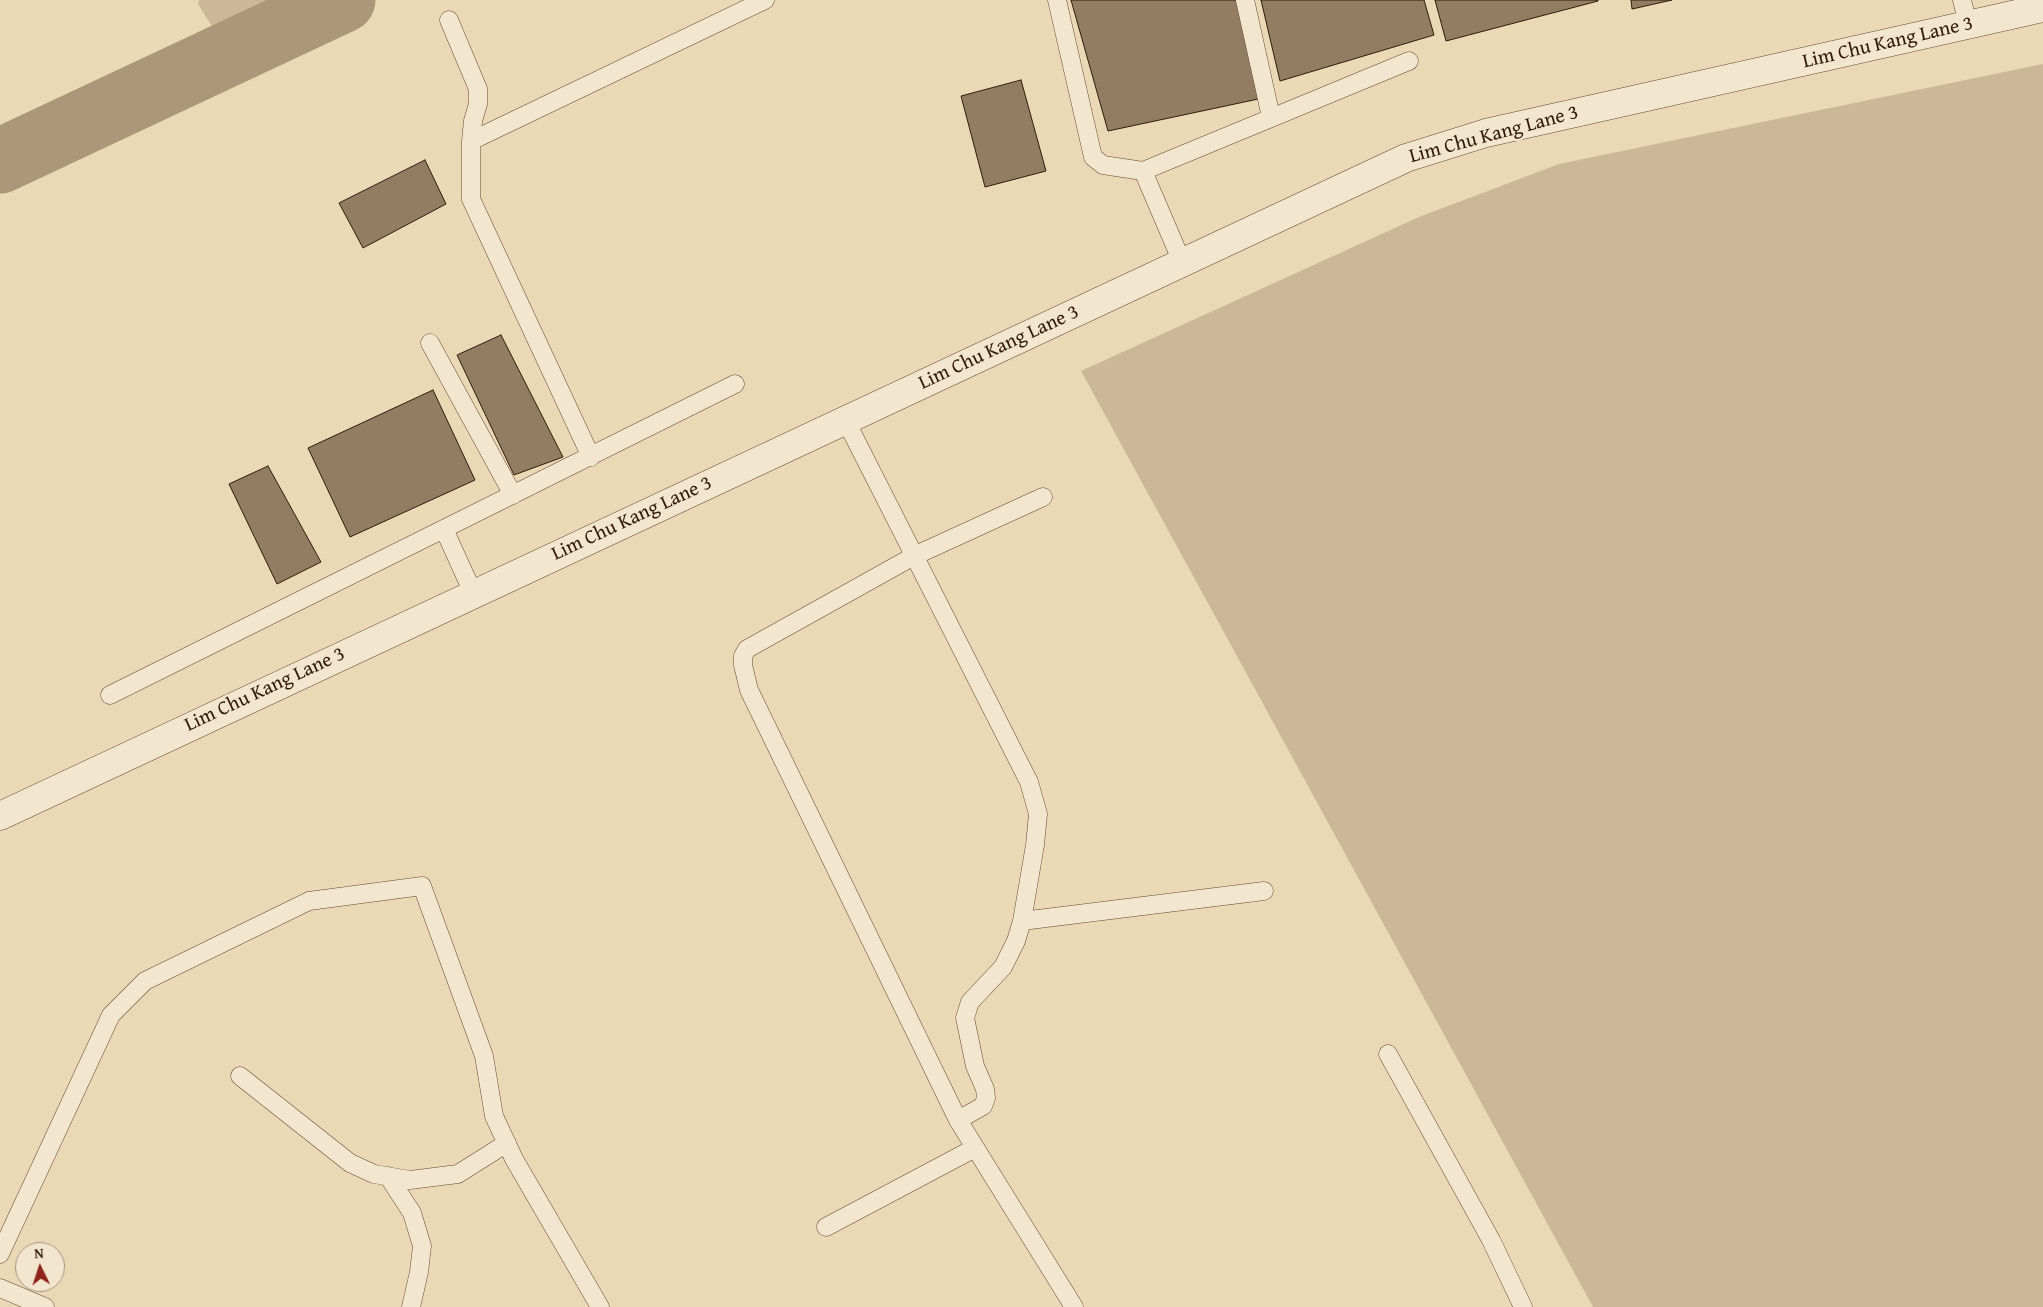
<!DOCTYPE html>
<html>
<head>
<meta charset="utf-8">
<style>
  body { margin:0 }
  #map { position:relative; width:2043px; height:1307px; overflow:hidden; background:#ebd8b5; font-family:"Gentium Book Plus",serif }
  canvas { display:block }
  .north { position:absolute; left:15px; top:1242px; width:50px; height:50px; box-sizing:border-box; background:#f2e6cf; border:1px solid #a59480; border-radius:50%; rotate:356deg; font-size:14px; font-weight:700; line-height:20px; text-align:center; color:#321a09 }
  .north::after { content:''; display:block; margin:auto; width:18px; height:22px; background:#8f2418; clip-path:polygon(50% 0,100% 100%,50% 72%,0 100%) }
</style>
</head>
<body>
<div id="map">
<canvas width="2043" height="1307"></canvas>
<div class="north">N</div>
</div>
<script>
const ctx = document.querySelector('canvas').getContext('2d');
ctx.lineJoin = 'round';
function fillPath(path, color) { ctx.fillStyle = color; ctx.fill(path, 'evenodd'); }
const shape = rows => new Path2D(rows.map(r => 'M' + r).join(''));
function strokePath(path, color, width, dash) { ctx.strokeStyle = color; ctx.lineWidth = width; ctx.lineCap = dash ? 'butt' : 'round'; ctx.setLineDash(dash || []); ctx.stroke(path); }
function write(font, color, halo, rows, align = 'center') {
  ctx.font = font + ' "Gentium Book Plus",serif'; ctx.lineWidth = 4.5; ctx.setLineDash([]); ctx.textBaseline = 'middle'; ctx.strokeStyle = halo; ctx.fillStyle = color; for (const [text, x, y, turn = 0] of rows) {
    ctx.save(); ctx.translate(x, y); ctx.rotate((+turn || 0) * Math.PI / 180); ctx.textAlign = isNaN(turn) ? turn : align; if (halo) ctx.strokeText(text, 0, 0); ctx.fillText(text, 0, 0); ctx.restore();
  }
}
fillPath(shape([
  [199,0,273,0,213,28,198,4],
  [2043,64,2043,1307,1593,1307,1081,371,1419,217,1559,164]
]), '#ccb898');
strokePath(shape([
  [0,161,343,0]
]), '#ac977b', 65);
const building = shape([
  [1071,0,1237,0,1263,98,1108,131,1071,0],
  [1261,0,1424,0,1434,35,1280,81,1261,0],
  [1435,0,1598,0,1598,1,1446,41,1435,0],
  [1631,0,1672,0,1632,9,1631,0],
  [1021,80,1046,171,985,187,961,96,1021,80],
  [425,160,446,204,363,248,339,203,425,160],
  [501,335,563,457,514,475,457,355,501,335],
  [433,390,475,480,350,537,308,448,433,390],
  [268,466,321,562,277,584,229,484,268,466]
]);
fillPath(building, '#927d62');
strokePath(building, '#321a09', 1);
const service = shape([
  [1057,0,1093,157,1103,165,1143,171,1409,61],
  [1245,0,1271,117],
  [1962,0,1968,25],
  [449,20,478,89,478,104,473,121,471,141,471,199,591,457],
  [471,141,765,0],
  [1143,171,1182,262],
  [430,343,513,495],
  [845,419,1029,782,1038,814,1035,845,1022,921,1016,941,1003,967,970,1002,965,1018,975,1066,985,1089,986,1098,983,1106,958,1120],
  [1043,497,914,556,747,649,743,656,743,665,749,690,958,1120,1074,1307],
  [444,529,473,593],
  [110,695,735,384],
  [1022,921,1264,891],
  [1388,1054,1491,1240,1523,1307],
  [240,1076,350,1163,374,1174,410,1180,458,1174,507,1143],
  [388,1176,412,1213,422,1246,419,1272,411,1307],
  [826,1227,975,1148],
  [0,1254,111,1015,145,981,309,901,422,886,484,1056,494,1116,514,1159,600,1307],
  [0,1288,45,1307]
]);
const minor = shape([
  [0,816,1406,158,1486,133,2043,8]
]);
strokePath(service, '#604a34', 19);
strokePath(minor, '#604a34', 29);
strokePath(service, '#f2e6cf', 18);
strokePath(minor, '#f2e6cf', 28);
write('20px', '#321a09', '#f2e6cf', [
  ["Lim Chu Kang Lane 3",1888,43,-13],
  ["Lim Chu Kang Lane 3",1494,135,-15],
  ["Lim Chu Kang Lane 3",999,348,-25],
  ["Lim Chu Kang Lane 3",632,519,-25],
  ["Lim Chu Kang Lane 3",265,690,-25]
]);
</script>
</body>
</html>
